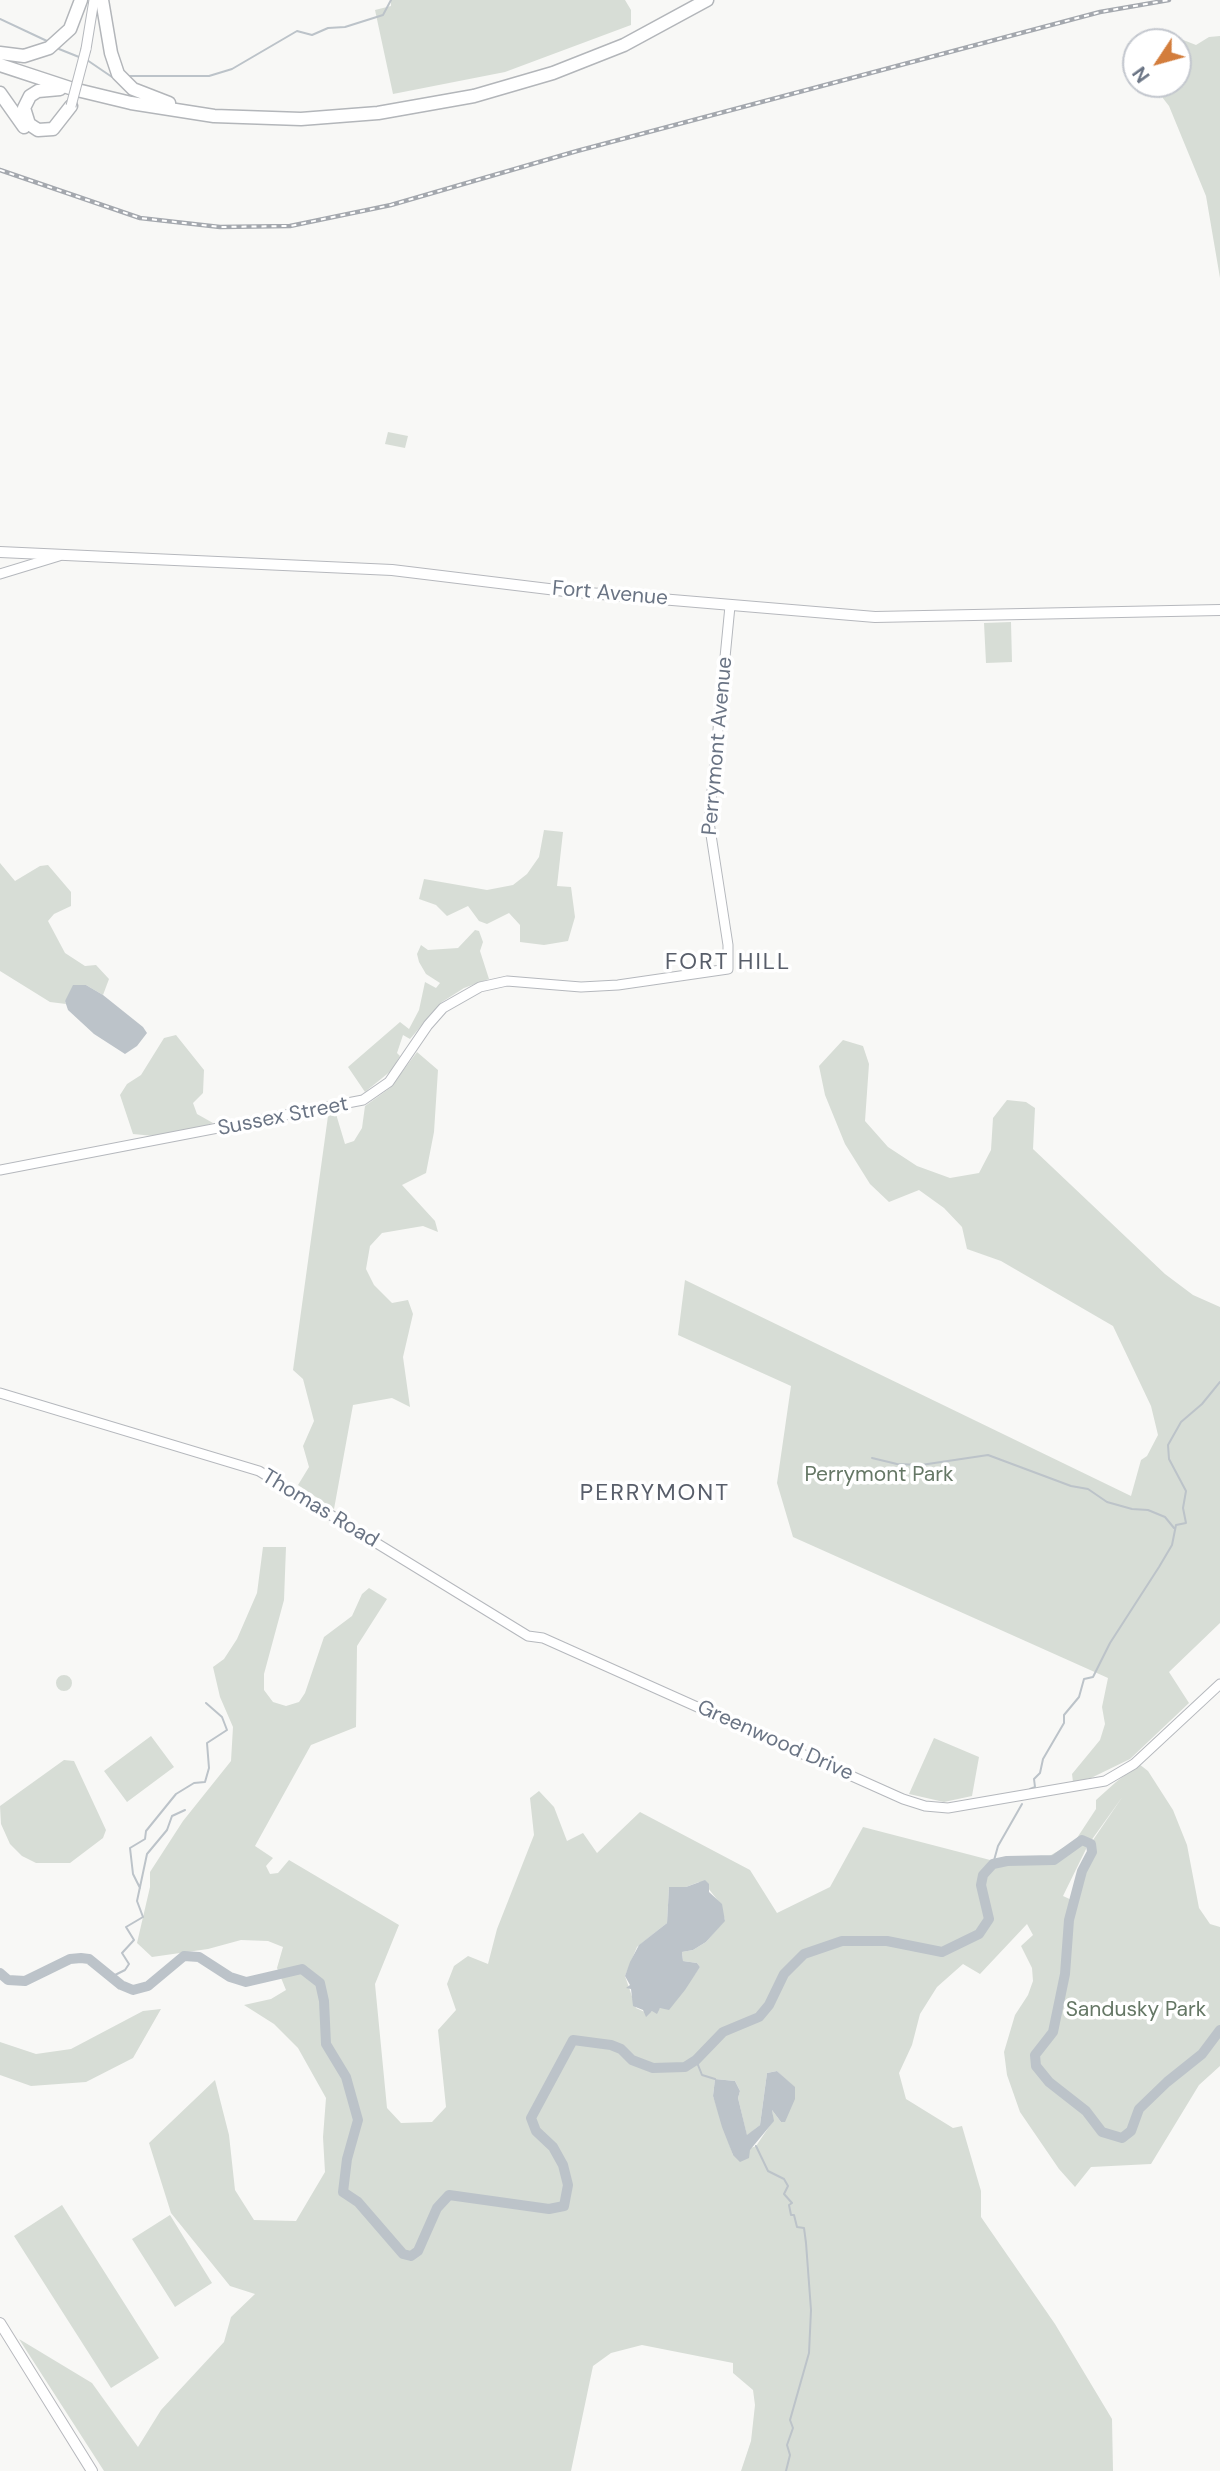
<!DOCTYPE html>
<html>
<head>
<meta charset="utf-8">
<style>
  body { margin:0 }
  #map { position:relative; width:1220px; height:2471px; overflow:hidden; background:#f8f8f6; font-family:"DM Sans",sans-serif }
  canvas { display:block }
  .north { position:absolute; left:1122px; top:28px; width:70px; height:70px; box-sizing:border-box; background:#fff; border:2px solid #c3c7ce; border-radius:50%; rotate:234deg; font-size:19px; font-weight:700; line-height:28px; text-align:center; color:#6a7484 }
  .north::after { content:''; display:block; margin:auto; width:24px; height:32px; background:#d37d3c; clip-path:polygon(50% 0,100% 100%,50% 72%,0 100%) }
</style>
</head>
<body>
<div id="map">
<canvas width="1220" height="2471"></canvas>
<div class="north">N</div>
</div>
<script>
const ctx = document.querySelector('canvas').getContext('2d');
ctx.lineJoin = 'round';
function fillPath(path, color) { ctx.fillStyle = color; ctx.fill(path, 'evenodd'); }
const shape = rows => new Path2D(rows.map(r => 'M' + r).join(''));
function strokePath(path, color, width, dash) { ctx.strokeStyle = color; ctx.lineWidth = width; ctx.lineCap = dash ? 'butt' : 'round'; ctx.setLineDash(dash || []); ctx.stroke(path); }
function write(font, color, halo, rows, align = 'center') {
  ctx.font = font + ' "DM Sans",sans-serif'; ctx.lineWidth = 7; ctx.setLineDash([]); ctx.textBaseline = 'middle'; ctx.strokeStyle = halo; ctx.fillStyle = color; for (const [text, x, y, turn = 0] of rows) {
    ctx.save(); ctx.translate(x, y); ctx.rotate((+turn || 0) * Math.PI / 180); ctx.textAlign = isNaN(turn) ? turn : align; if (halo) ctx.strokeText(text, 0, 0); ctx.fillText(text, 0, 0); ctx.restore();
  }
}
fillPath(shape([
  [391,0,625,0,631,10,631,25,505,72,393,94,375,10,391,6],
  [1158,30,1196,45,1209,37,1220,36,1220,278,1206,196,1169,106,1152,84,1178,84,1178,42,1136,42,1136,64,1125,51,1132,41],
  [388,432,408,436,405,448,385,444],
  [1011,622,1012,662,986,663,984,623],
  [544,830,563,832,557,886,571,887,575,917,568,941,544,945,520,942,520,925,509,913,487,924,479,921,468,906,447,916,436,905,419,899,424,879,487,890,513,885,527,874,539,857],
  [0,863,15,881,40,866,48,865,71,892,71,906,54,914,48,921,65,953,85,966,96,965,109,979,103,995,86,985,65,1001,66,1004,50,1002,0,971],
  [475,930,479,931,483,942,480,951,489,979,464,988,442,1002,410,1039,403,1035,397,1053,400,1056,392,1070,365,1092,348,1067,400,1022,409,1029,419,1010,425,982,436,988,440,983,426,974,419,962,417,954,421,945,428,950,458,948],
  [176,1035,204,1070,203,1093,193,1103,197,1114,213,1123,196,1129,154,1136,133,1134,120,1095,127,1084,141,1075,164,1038],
  [843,1040,863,1046,869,1064,865,1121,888,1147,917,1166,950,1178,979,1173,991,1150,993,1118,1007,1100,1026,1102,1035,1108,1033,1149,1165,1274,1193,1295,1220,1307,1220,1623,1169,1672,1189,1703,1130,1759,1091,1778,1073,1782,1072,1774,1100,1740,1105,1724,1102,1707,1108,1678,793,1537,777,1483,791,1386,678,1335,685,1280,1131,1496,1141,1460,1147,1456,1158,1435,1151,1406,1113,1326,1001,1261,967,1249,962,1227,944,1208,919,1190,889,1202,870,1184,845,1144,825,1095,819,1066],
  [417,1052,438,1070,434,1132,426,1173,402,1185,435,1221,438,1232,423,1226,382,1233,370,1246,366,1269,374,1285,392,1303,408,1300,413,1314,403,1357,410,1407,392,1398,353,1405,334,1509,298,1485,309,1467,303,1446,314,1421,303,1379,293,1370,328,1116,336,1114,345,1144,354,1141,362,1128,365,1106,390,1088],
  [263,1547,286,1547,284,1600,264,1674,264,1690,273,1702,286,1706,299,1702,305,1693,324,1637,352,1616,362,1594,369,1588,387,1599,357,1646,356,1727,311,1745,255,1846,273,1858,266,1866,270,1874,278,1873,289,1860,399,1925,375,1984,387,2108,401,2123,432,2122,446,2107,438,2030,456,2010,447,1984,454,1966,468,1956,488,1964,497,1929,534,1835,530,1798,539,1791,554,1807,567,1841,583,1833,597,1853,640,1812,750,1870,777,1913,830,1887,863,1827,994,1861,1046,1858,1075,1841,1096,1809,1096,1800,1116,1782,1139,1764,1148,1771,1173,1810,1187,1845,1199,1908,1210,1924,1220,1927,1220,2066,1199,2085,1151,2164,1091,2167,1075,2187,1059,2169,1020,2112,1007,2075,1004,2052,1015,2015,1028,1995,1033,1981,1032,1968,1021,1946,1033,1935,1027,1924,980,1974,963,1964,937,1987,920,2014,912,2045,899,2073,906,2099,953,2128,962,2126,981,2191,981,2217,1055,2324,1112,2419,1113,2471,741,2471,751,2441,755,2405,753,2390,733,2373,733,2363,642,2345,611,2353,593,2366,571,2471,104,2471,19,2339,92,2383,138,2447,161,2410,224,2342,231,2317,255,2294,230,2286,171,2213,149,2143,215,2080,229,2135,235,2190,254,2220,296,2221,325,2172,323,2137,326,2098,298,2048,274,2024,244,2005,271,1999,286,1990,277,1968,283,1947,268,1941,241,1940,208,1949,152,1957,137,1943,150,1887,150,1872,183,1821,231,1761,233,1727,220,1697,213,1667,224,1659,237,1639,257,1593],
  [1123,1796,1091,1843,1089,1859,1074,1901,1063,1896,1088,1845],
  [699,1882,708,1888,719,1902,725,1920,706,1942,693,1950,682,1952,683,1961,697,1963,700,1967,674,2003,647,2013,636,2008,625,1976,637,1947,667,1923,669,1887,686,1887],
  [777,2071,795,2088,781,2122,772,2110,773,2121,756,2146,733,2155,713,2096,715,2079,735,2081,740,2091,738,2098,747,2136,760,2125,767,2073],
  '56 1683a8 8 0 1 1 16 0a8 8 0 1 1-16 0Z',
  [151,1736,174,1767,127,1802,104,1771],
  [934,1738,979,1757,972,1796,944,1802,909,1794],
  [64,1760,74,1761,106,1830,103,1838,70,1863,36,1863,22,1856,10,1844,1,1824,0,1806],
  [161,2009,133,2058,86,2082,31,2086,0,2075,0,2042,36,2054,71,2049,143,2011],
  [62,2205,159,2358,111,2388,14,2236],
  [170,2215,212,2283,175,2307,132,2239]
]), '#d7ddd6');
fillPath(shape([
  [73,985,86,985,103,995,143,1027,147,1033,137,1046,125,1054,94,1034,68,1010,65,1001],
  [705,1880,709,1884,709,1892,722,1904,725,1921,706,1942,693,1950,682,1952,683,1961,697,1963,700,1967,685,1990,669,2010,660,2008,657,2014,652,2011,646,2017,643,2010,633,2006,631,1989,626,1988,630,1985,625,1976,630,1962,639,1945,667,1923,669,1887,686,1887],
  [777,2071,795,2087,795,2099,785,2122,781,2122,772,2110,774,2121,750,2150,749,2158,740,2162,733,2155,722,2127,713,2096,715,2079,735,2081,740,2091,738,2098,747,2135,760,2125,767,2073]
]), '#bcc3c9');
strokePath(shape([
  [0,19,47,41],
  [59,49,79,57],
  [87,60,112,77],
  [127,76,209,76,232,69,297,31,312,35,328,28,345,27,383,15,391,0],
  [872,1458,897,1464,921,1465,988,1455,1071,1486,1088,1489,1107,1502,1132,1509,1148,1510,1165,1517,1174,1528],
  [1030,1789,1035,1787,1034,1779,1040,1773,1043,1759,1064,1723,1064,1715,1079,1697,1084,1679,1093,1677,1110,1643,1159,1567,1172,1545,1176,1525,1186,1523,1183,1508,1186,1491,1169,1459,1168,1445,1181,1422,1202,1404,1220,1382],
  [993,1864,998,1846,1022,1804],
  [140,1888,133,1874,130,1848,145,1839,146,1831,176,1794,194,1783,205,1782,209,1768,207,1743,227,1730,222,1717,206,1703],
  [111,1977,125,1970,129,1964,122,1953,134,1940,126,1927,143,1917,137,1901,147,1854,167,1830,172,1816,185,1810],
  [696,2060,702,2075,715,2079],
  [756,2146,768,2171,784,2179,788,2186,784,2194,792,2203,789,2205,791,2215,794,2215,797,2227,804,2228,806,2243,811,2310,809,2353,790,2420,793,2428,787,2445,790,2455,786,2471]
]), '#bcc3c9', 2);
strokePath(shape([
  [0,1973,8,1980,25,1981,70,1959,81,1958,89,1959,121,1985,133,1990,148,1986,184,1956,199,1957,230,1977,246,1982,302,1969,320,1983,324,2001,326,2044,346,2077,358,2120,347,2159,343,2192,358,2202,403,2254,411,2256,418,2251,437,2208,449,2195,549,2209,564,2206,568,2185,563,2165,553,2147,536,2131,531,2118,573,2040,611,2045,621,2049,632,2060,653,2068,685,2067,696,2060,723,2032,759,2017,769,2005,784,1974,804,1954,842,1941,887,1941,942,1952,979,1934,989,1919,981,1885,983,1875,993,1864,1007,1861,1054,1860,1082,1840,1091,1844,1092,1852,1082,1871,1069,1920,1065,1974,1053,2032,1035,2055,1036,2066,1049,2082,1086,2111,1102,2132,1122,2138,1131,2131,1139,2109,1167,2082,1202,2054,1220,2030]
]), '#bcc3c9', 10);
const secondary = shape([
  [86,49,94,0],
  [0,574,59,556],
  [0,1170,363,1100,389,1082,428,1025,443,1008,480,987,507,981,581,987,618,985,728,969,728,945,709,822,730,606],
  [0,1393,259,1471,528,1636,543,1638,903,1799,925,1806,948,1808,1105,1781,1134,1764,1220,1684]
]);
const primary = shape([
  [0,552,392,570,565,591,875,617,1220,610],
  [0,2323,92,2471]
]);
const highway = shape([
  [102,0,111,53,118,74,133,89,169,103],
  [0,53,24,56,49,48,70,29,81,0],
  [0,65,73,89,131,103,214,116,301,119,378,113,474,96,553,73,624,45,707,0],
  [60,89,38,91,30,96,24,108,29,124,38,130,53,129,71,106],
  [0,93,24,127]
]);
strokePath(secondary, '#b5b8bd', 11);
strokePath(primary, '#b6b8bd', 12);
strokePath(highway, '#b3b6ba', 15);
strokePath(secondary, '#fff', 9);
strokePath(primary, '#fff', 10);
strokePath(highway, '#fff', 12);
const rail = shape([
  [0,170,140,218,220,227,290,226,391,205,577,151,1100,12,1169,0]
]);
strokePath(rail, '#a4a8ae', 4.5);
strokePath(rail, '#fff', 2, [5]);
const secondaryBridge = shape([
  [71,106,86,49]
]);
strokePath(secondaryBridge, '#b5b8bd', 11, []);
strokePath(secondaryBridge, '#fff', 9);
write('21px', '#6a7484', '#fff', [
  ["Fort Avenue",610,594,5],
  ["Perrymont Avenue",718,746,-85],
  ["Sussex Street",283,1117,-11],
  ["Thomas Road",320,1509,31],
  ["Greenwood Drive",775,1741,24]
]);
write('21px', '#657765', '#fff', [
  ["Perrymont Park",879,1475],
  ["Sandusky Park",1136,2010]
]);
ctx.letterSpacing = '2px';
write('23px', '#585e6a', '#fff', [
  ["FORT HILL",728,963],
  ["PERRYMONT",655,1494]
]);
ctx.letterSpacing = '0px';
</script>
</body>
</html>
